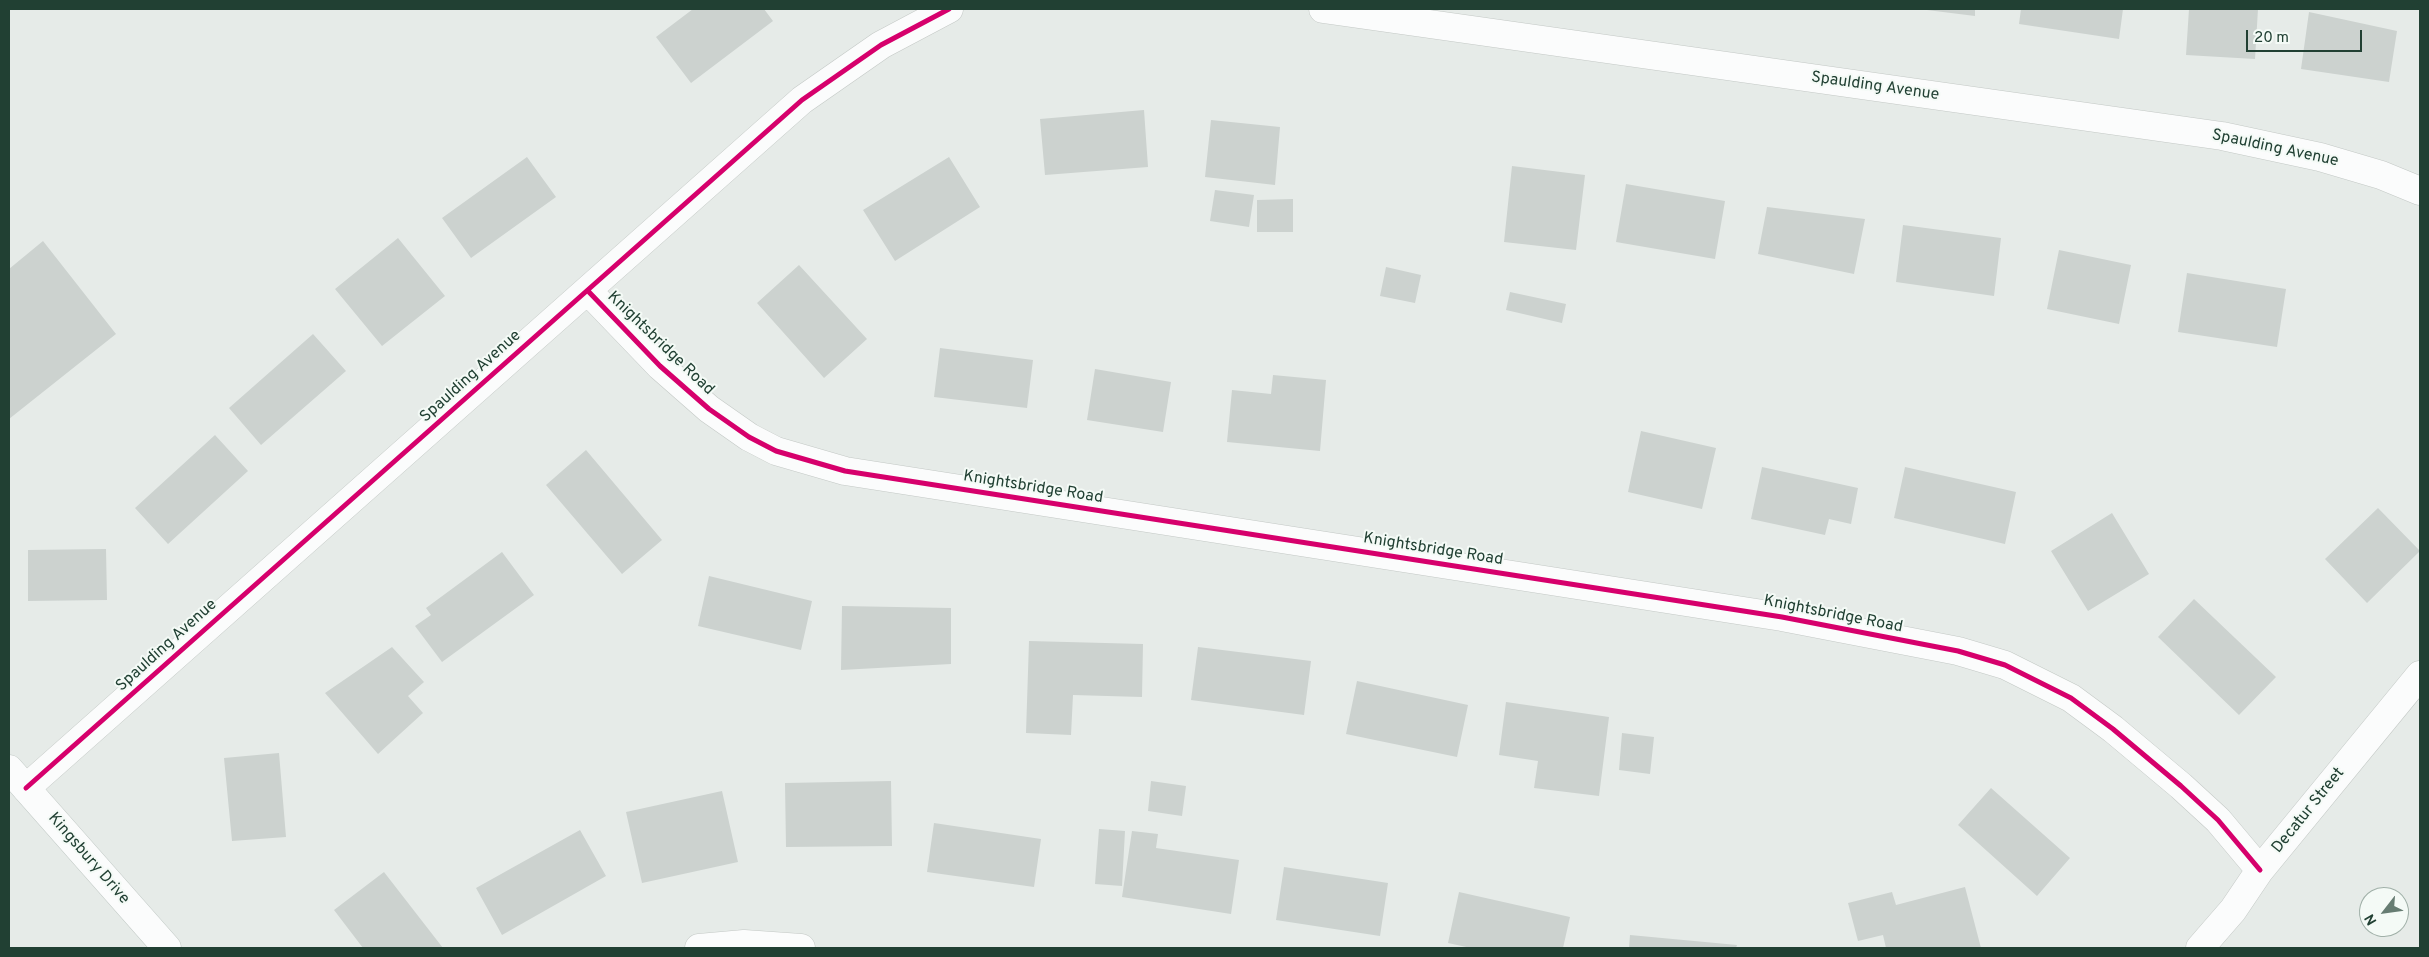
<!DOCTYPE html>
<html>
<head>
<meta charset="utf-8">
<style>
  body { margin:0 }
  #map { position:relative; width:2429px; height:957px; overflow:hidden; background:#e6ebe8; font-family:Overpass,sans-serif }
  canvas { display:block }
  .frame { position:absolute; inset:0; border:10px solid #214033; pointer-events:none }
  .north { position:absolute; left:2359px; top:887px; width:50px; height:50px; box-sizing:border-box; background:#f4faf6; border:1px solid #a0b0a8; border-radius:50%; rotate:240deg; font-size:14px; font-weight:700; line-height:20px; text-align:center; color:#214033 }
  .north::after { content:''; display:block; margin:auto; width:18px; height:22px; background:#667c72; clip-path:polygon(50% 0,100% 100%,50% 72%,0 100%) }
  .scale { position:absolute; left:2246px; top:30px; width:116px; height:22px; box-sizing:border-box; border:2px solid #214033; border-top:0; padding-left:6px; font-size:15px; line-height:18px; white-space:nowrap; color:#214033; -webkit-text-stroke:4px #f4faf6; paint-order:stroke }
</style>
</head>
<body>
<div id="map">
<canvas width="2429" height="957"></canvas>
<div class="frame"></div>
<div class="north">N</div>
<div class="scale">20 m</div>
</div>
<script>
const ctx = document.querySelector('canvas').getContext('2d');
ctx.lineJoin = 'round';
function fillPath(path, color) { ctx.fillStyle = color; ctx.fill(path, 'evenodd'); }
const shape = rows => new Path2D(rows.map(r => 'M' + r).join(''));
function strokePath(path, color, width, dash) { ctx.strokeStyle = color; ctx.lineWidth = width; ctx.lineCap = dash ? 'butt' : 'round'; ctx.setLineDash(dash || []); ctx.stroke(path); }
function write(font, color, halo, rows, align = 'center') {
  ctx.font = font + ' Overpass,sans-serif'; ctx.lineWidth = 4; ctx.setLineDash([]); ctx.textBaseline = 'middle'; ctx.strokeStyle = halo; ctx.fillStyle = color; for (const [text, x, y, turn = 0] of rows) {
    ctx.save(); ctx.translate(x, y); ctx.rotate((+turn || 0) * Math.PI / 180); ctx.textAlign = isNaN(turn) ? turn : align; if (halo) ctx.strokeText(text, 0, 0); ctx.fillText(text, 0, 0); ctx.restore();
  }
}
fillPath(shape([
  [693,9,764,9,773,21,691,83,656,37],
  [1919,9,1975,9,1975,16],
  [2021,9,2123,9,2119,39,2019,24],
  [2189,9,2258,9,2255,59,2186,55],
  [2309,12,2397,31,2389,82,2301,69],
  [1144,110,1148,167,1045,175,1040,119],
  [1211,120,1280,127,1275,185,1205,177],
  [527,157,556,197,471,258,442,218],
  [949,157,980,207,895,261,863,210],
  [1512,166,1585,175,1576,250,1504,242],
  [1626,184,1725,201,1715,259,1616,242],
  [1215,190,1254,195,1249,227,1210,221],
  [1293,199,1293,232,1257,232,1257,200],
  [1767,207,1865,219,1854,274,1758,254],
  [1903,225,2001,238,1994,296,1896,282],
  [398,238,445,296,382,346,335,289],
  [43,241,116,334,9,419,9,269],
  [2059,250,2131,265,2119,324,2047,309],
  [799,265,867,339,824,378,757,303],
  [1386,267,1421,275,1415,303,1380,296],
  [2187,273,2286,289,2277,347,2178,332],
  [1510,292,1566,304,1562,323,1506,310],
  [313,334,346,371,261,445,229,408],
  [940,348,1033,360,1027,408,934,397],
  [1095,369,1171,382,1163,432,1087,420],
  [1273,375,1326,380,1320,451,1227,442,1232,390,1271,394],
  [1641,431,1716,448,1702,509,1628,492],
  [215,435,248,471,168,544,135,508],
  [586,450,662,540,622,574,546,485],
  [1762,467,1858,488,1851,524,1829,519,1825,535,1751,519],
  [1905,467,2016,492,2005,544,1894,518],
  [2378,508,2420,551,2367,603,2325,559],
  [2112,513,2149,574,2088,611,2051,551],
  [106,549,107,600,28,601,28,550],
  [502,552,534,595,442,662,415,626,431,615,426,608],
  [709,576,812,601,801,650,698,626],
  [2194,599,2276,677,2239,715,2158,637],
  [842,606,951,608,951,664,841,670],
  [1029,641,1143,644,1142,697,1073,695,1071,735,1026,733],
  [392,647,424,682,408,696,423,713,378,754,325,693],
  [1198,647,1311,661,1304,715,1191,700],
  [1357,681,1468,705,1457,757,1346,734],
  [1506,702,1609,717,1599,796,1534,788,1538,761,1499,755],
  [1622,733,1654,737,1650,774,1619,770],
  [279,753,286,837,232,841,224,758],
  [891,781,892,846,786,847,785,783],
  [1151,781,1186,786,1182,816,1148,811],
  [1991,788,2070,858,2037,896,1958,825],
  [722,791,738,862,642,883,626,812],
  [934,823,1041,839,1034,887,927,872],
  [1099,829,1125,831,1122,886,1095,884],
  [580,830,606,876,502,935,476,888],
  [1132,831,1158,834,1156,848,1239,860,1231,914,1122,897],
  [1284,867,1388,883,1380,936,1276,920],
  [384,872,443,948,363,948,334,910],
  [1965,887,1981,948,1886,948,1883,935,1858,941,1848,903,1892,892,1896,905],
  [1459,892,1570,917,1563,948,1471,948,1448,943],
  [1630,935,1737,945,1736,948,1629,948]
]), '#ccd2cf');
const street = shape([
  [1323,9,2222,136,2320,157,2381,175,2420,191],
  [588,291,660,366,709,409,749,437,776,451,845,471,1782,617,1958,651,2005,665,2071,698,2113,729,2181,786,2218,820,2260,870],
  [26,788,802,100,881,45,949,9],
  [699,948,744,944,801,948],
  [2200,948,2233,910,2260,870,2420,675]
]);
const secondary = shape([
  [9,769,167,948]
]);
strokePath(street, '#c3c8c5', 29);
strokePath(secondary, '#bfc7c3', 29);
strokePath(street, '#fbfcfc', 28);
strokePath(secondary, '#fbfcfc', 28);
strokePath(shape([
  [588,291,660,366,709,409,749,437,776,451,845,471,1782,617,1958,651,2005,665,2071,698,2113,729,2181,786,2218,820,2260,870],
  [26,788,802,100,881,45,949,9]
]), '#d6006c', 5);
write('16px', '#214033', '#f4faf6', [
  ["Spaulding Avenue",1875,87,8],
  ["Spaulding Avenue",2275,149,12],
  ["Knightsbridge Road",660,344,44],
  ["Spaulding Avenue",471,377,-42],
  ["Knightsbridge Road",1033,488,9],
  ["Knightsbridge Road",1433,550,9],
  ["Knightsbridge Road",1833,615,11],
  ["Spaulding Avenue",167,646,-42],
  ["Decatur Street",2309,811,-51],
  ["Kingsbury Drive",88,859,49]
]);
</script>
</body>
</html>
